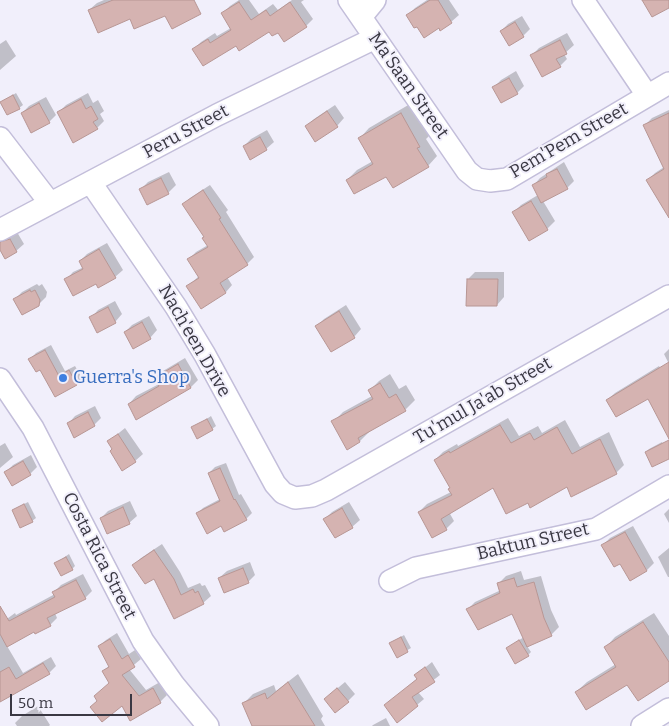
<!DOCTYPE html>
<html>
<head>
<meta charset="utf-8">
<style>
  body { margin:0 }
  #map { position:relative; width:669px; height:726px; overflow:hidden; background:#f1effb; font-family:Bitter,serif }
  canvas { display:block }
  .scale { position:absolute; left:10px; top:694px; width:122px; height:22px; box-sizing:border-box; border:2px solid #3a3843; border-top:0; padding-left:6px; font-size:15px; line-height:18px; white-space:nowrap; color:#3a3843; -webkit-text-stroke:4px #f1effb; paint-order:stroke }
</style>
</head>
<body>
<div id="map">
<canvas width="669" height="726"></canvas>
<div class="scale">50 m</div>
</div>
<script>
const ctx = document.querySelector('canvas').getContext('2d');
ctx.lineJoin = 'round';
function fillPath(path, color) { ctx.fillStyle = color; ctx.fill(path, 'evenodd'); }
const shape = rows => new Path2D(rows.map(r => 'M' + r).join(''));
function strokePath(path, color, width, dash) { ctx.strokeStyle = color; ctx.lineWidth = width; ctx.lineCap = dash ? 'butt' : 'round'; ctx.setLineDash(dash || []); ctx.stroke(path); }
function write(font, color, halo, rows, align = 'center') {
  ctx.font = font + ' Bitter,serif'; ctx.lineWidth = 4; ctx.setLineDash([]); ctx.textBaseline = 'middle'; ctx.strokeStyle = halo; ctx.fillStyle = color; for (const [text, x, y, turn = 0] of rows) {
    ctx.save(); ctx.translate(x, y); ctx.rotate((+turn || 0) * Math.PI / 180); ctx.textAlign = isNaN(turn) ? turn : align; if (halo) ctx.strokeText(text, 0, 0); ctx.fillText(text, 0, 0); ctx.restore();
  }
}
fillPath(shape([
  [104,0,195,0,168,18,166,14,130,18,89,10,97,3],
  [239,0,249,0,259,14,273,4,278,10,292,0,304,0,301,2,313,19,306,26,278,31,270,31,236,44,194,49,201,42,215,33,217,36,231,28,223,13,230,6],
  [427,0,449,0,459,15,451,22,439,27,417,25,408,15,415,8],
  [522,16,530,29,523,36,501,31,508,24],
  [567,33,574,45,564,54,567,59,560,66,532,55,539,48],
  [6,40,16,56,0,70,0,44],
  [516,71,524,86,517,93,494,87,501,80],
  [16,93,23,105,19,108,2,102],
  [88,93,93,103,98,100,104,111,100,114,104,121,97,128,58,113,66,105],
  [46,97,56,115,49,122,22,113,29,106],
  [410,104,429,136,426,139,437,156,428,166,347,180,357,170,373,161,360,138,369,128],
  [335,105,344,118,337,126,316,140,306,127,314,119],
  [669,110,669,201,648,180,655,173,664,167,645,125,652,118],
  [267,130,274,142,266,149,244,146,251,139],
  [564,162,574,181,567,188,543,201,555,221,547,229,530,239,514,212,521,205,538,195,533,186,540,178],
  [169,172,176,185,168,193,141,189,148,182],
  [210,185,228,210,226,212,254,257,247,264,227,277,232,285,226,292,188,286,199,276,189,259,196,252,208,245,205,237,184,204,190,198],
  [17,232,24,244,16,251,0,247,0,240],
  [107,243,123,270,115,277,96,282,66,280,73,272,84,267,80,261,87,254],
  [475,272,504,272,504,297,497,305,468,279],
  [37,284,39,286,42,284,47,292,46,297,38,305,15,299,22,292],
  [115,301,122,314,115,322,91,318,98,310],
  [346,305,361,329,354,337,331,350,317,326,324,319],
  [149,316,157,330,150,338,125,332,132,325],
  [51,345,65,371,75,366,82,378,76,384,55,395,41,368,30,359,36,353],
  [669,349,669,364,664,354],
  [185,358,198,380,191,387,137,418,129,404,136,396,159,384,156,378,163,371],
  [659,366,669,383,669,437,648,397,607,400,615,393],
  [390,374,399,389,406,385,415,400,405,410,370,431,360,441,347,448,333,422,343,412,372,396,370,390,379,381],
  [95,406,101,418,94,425,68,424,75,416],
  [211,416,216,426,212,429,193,428],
  [508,418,519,436,538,426,542,433,565,420,580,447,609,432,624,465,616,473,572,495,567,485,528,501,494,486,449,512,454,521,446,529,419,512,427,504,451,492,451,488,435,460,443,452,457,444,458,446],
  [125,428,143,454,135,461,114,449,109,441],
  [662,442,669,456,646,452,649,449],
  [5,443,13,457,0,468,0,446],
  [31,455,37,467,30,474,6,472,13,465],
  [226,463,239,495,241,494,252,513,246,519,197,514,203,508,220,499,209,473,215,467],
  [130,501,137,516,129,523,101,518,108,511],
  [28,502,36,518,32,521,13,510],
  [349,502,360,520,352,527,325,519,332,512],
  [669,509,669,523,664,514],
  [633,526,654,563,647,570,621,562,603,545,610,538],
  [162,544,180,572,188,588,200,583,202,586,205,585,211,596,203,603,174,617,154,577,134,565,141,558],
  [669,548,669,577,668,577,658,557],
  [69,554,75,566,72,569,56,563],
  [250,562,255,575,248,582,219,578,227,571],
  [521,571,524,580,541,576,551,610,559,627,551,635,527,646,531,652,528,655,507,648,524,637,513,612,467,610,475,602,501,590,499,583,506,576],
  [83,574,92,591,85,598,55,613,57,618,50,625,34,631,7,646,23,673,51,657,56,666,49,673,0,701,0,624,15,613,16,615,55,594,54,592,61,585],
  [654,613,669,636,669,680,628,683,576,692,587,682,616,664,605,648,615,637],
  [117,633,129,654,135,650,141,659,129,669,146,690,160,682,167,695,160,702,130,719,122,704,98,700,110,683,103,671,110,665,99,646,106,640],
  [404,635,411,648,397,656,391,643],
  [432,662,440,675,418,692,424,699,398,721,386,705,418,678,416,675],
  [298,674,323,716,321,719,325,726,254,726,244,703,253,694,274,685,276,691],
  [345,682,355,694,348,701,333,692],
  [38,706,50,725,49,726,17,726,15,723,22,716],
  [386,718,390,726,372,726,373,725]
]), '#0003');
const building = shape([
  [113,0,194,0,201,14,172,29,165,16,134,29,130,19,98,33,88,10,113,0],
  [430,0,438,0,452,23,440,31,439,28,424,38,417,27,414,28,406,15,430,0],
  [642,0,669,0,669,8,652,17,642,0],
  [239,2,251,20,266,10,270,16,290,2,307,27,284,42,278,33,272,36,269,32,239,51,236,46,203,66,192,49,208,39,210,43,231,30,221,13,239,2],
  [515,22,524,37,509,46,500,31,515,22],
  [560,40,567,54,556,59,561,67,542,77,530,55,560,40],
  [509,78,518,94,501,103,492,87,509,78],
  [13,95,20,109,7,115,0,102,13,95],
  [81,99,86,109,91,106,98,119,93,122,98,129,73,143,57,112,81,99],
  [39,103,50,123,31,133,21,113,39,103],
  [327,111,338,127,315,142,305,126,327,111],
  [401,113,420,147,417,148,429,167,393,188,386,177,354,194,346,180,373,164,358,138,401,113],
  [669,113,669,218,646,180,664,169,643,125,669,113],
  [260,137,267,150,250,160,243,146,260,137],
  [557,169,568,189,541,203,532,185,547,177,546,174,557,169],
  [161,178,169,194,147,205,139,189,161,178],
  [203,190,221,218,219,219,248,265,220,283,226,293,201,309,186,286,199,278,187,259,208,247,202,238,204,237,182,204,203,190],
  [531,201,548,230,529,241,512,212,531,201],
  [10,239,17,252,5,259,0,250,0,242,10,239],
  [99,249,116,278,98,288,96,284,73,296,64,279,83,269,79,261,99,249],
  [467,279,498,279,497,306,466,306,467,279],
  [30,290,31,292,35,290,40,300,39,306,22,315,13,299,30,290],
  [108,307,116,323,97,333,89,317,108,307],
  [339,311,355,338,331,352,315,326,339,311],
  [142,322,151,339,133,349,124,332,142,322],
  [45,350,59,376,69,370,77,385,55,397,40,370,36,372,28,359,45,350],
  [669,362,669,439,648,399,616,417,606,400,669,362],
  [178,364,191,388,136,420,128,404,159,386,154,378,178,364],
  [380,383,389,398,396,394,406,411,358,438,360,442,347,450,331,421,373,399,368,390,380,383],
  [88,412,95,426,74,438,67,423,88,412],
  [207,419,213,430,197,439,191,427,207,419],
  [500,425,511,443,530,433,534,440,557,427,572,454,600,439,617,474,571,497,567,487,530,508,528,503,506,514,493,488,441,519,447,530,432,538,418,512,452,495,448,489,450,488,434,460,449,451,450,453,500,425],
  [118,434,136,462,122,471,110,451,112,449,107,441,118,434],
  [669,440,669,459,652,467,645,452,669,440],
  [23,461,31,475,12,486,4,472,23,461],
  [220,468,234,500,235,499,247,520,224,532,221,526,207,534,196,513,220,501,208,473,220,468],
  [24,504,33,522,20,528,12,510,24,504],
  [123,507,130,524,107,534,100,518,123,507],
  [342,508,353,528,335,538,323,519,342,508],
  [625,532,647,571,630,581,620,564,614,567,601,545,625,532],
  [154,550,174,579,181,595,193,589,195,593,198,591,204,604,174,619,154,579,145,584,132,565,154,550],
  [66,557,73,570,61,576,54,563,66,557],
  [243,568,249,583,224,593,218,578,243,568],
  [514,578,517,587,534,582,544,618,552,636,527,647,512,614,478,630,466,609,500,593,497,583,514,578],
  [76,580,86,599,47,618,51,626,35,634,34,632,7,647,0,634,0,606,9,621,55,597,52,592,76,580],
  [643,622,669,662,669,681,638,701,627,685,586,710,575,692,616,667,604,647,643,622],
  [401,637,408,652,397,658,389,643,401,637],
  [110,639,122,659,128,655,135,667,122,675,139,696,153,688,161,703,130,721,122,706,102,722,90,707,97,701,94,696,109,683,102,671,109,667,98,646,110,639],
  [519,640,529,656,515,664,506,648,519,640],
  [43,663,50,674,0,702,0,672,9,667,16,679,43,663],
  [425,667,435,682,412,697,418,706,397,723,384,705,417,679,414,675,425,667],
  [288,682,315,726,252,726,242,703,265,693,267,699,288,682],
  [337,688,349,702,335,713,324,699,337,688]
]);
fillPath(building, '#d5b3b1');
strokePath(building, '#b79694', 1);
const minor = shape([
  [349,0,467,171,477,179,490,181,507,179,669,83],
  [583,0,647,95],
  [361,17,375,0],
  [0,138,50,203],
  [91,183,176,307,205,355,275,484,283,493,295,498,312,496,326,490,669,296],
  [0,230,217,115,375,38],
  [0,379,33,428,143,641,174,685,208,726],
  [390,581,416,568,596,529,669,486],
  [642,726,669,709]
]);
strokePath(minor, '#c3beda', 24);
strokePath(minor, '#fff', 21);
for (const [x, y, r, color] of [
  [63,378,5,"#3f7fe0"]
]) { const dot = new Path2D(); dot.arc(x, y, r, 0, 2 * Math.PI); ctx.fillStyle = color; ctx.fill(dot); strokePath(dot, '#f1effb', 2); }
write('18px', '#3a3843', '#f1effb', [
  ["Ma'Saan Street",408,86,55],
  ["Peru Street",186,132,-28],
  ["Pem'Pem Street",569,141,-30],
  ["Nach'een Drive",194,341,60],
  ["Tu'mul Ja'ab Street",483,401,-30],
  ["Baktun Street",533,542,-13],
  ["Costa Rica Street",99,556,63]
]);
write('18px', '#366cbe', '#f1effb', [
  ["Guerra's Shop",73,378]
], 'left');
</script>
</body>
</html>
